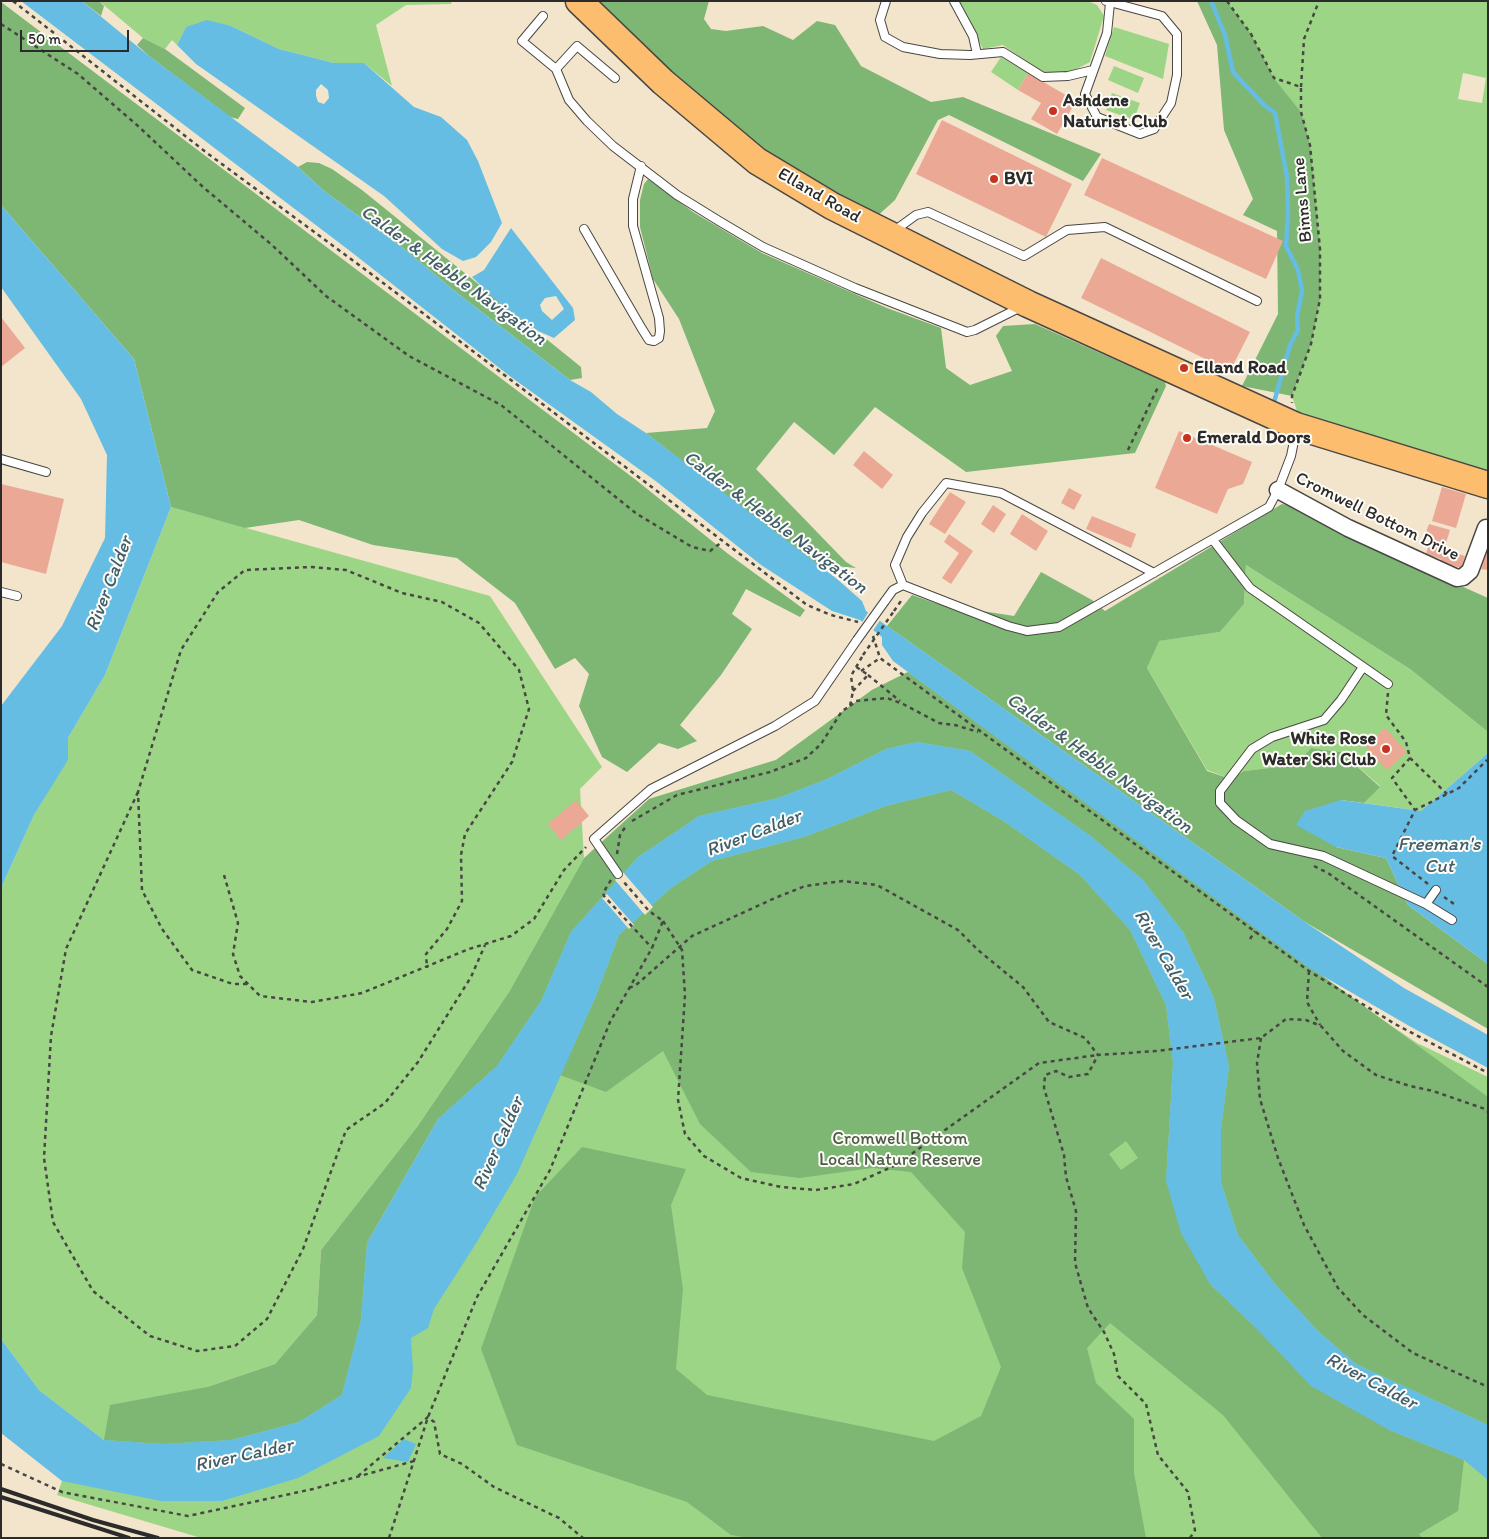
<!DOCTYPE html>
<html>
<head>
<meta charset="utf-8">
<style>
  body { margin:0 }
  #map { position:relative; width:1489px; height:1539px; overflow:hidden; background:#f2e5cb; font-family:Itim,sans-serif }
  canvas { display:block }
  .frame { position:absolute; inset:0; border:2px solid #2b2b2b; pointer-events:none }
  .scale { position:absolute; left:20px; top:30px; width:109px; height:22px; box-sizing:border-box; border:2px solid #2b2b2b; border-top:0; padding-left:6px; font-size:15px; line-height:18px; white-space:nowrap; color:#2b2b2b; -webkit-text-stroke:4px #fdfcf7; paint-order:stroke }
</style>
</head>
<body>
<div id="map">
<canvas width="1489" height="1539"></canvas>
<div class="frame"></div>
<div class="scale">50 m</div>
</div>
<script>
const ctx = document.querySelector('canvas').getContext('2d');
ctx.lineJoin = 'round';
function fillPath(path, color) { ctx.fillStyle = color; ctx.fill(path, 'evenodd'); }
const shape = rows => new Path2D(rows.map(r => 'M' + r).join(''));
function strokePath(path, color, width, dash) { ctx.strokeStyle = color; ctx.lineWidth = width; ctx.lineCap = dash ? 'butt' : 'round'; ctx.setLineDash(dash || []); ctx.stroke(path); }
function write(font, color, halo, rows, align = 'center') {
  ctx.font = font + ' Itim,sans-serif'; ctx.lineWidth = 4; ctx.setLineDash([]); ctx.textBaseline = 'middle'; ctx.strokeStyle = halo; ctx.fillStyle = color; for (const [text, x, y, turn = 0] of rows) {
    ctx.save(); ctx.translate(x, y); ctx.rotate((+turn || 0) * Math.PI / 180); ctx.textAlign = isNaN(turn) ? turn : align; if (halo) ctx.strokeText(text, 0, 0); ctx.fillText(text, 0, 0); ctx.restore();
  }
}
fillPath(shape([
  [99,1,452,1,451,4,406,5,376,25,392,86,364,63,334,63,279,49,231,26,186,27,177,45,172,40,165,49,143,38],
  [958,1,1088,1,1097,5,1104,16,1090,62,1071,72,1044,73,1003,45,983,49],
  [1227,1,1488,1,1488,471,1298,414,1292,396,1311,344,1301,112,1274,78,1251,34],
  [1463,73,1486,78,1482,103,1458,99],
  [1114,27,1169,44,1163,79,1105,56],
  [1001,57,1028,73,1018,90,991,72],
  [1114,66,1144,78,1138,93,1108,80],
  [1112,93,1140,103,1134,120,1106,110],
  [171,507,490,596,602,767,580,789,584,858,509,992,417,1127,321,1250,317,1315,275,1364,207,1387,299,1422,367,1243,438,1119,649,799,776,760,872,690,908,672,1350,998,1417,1043,1488,1077,1488,1538,201,1538,57,1495,62,1481,104,1440,39,1390,1,1339,1,888,34,815,67,760,68,738,105,675],
  [1246,565,1410,669,1488,732,1488,753,1421,811,1364,803,1380,786,1341,752,1311,748,1295,765,1244,771,1231,779,1207,770,1147,668,1158,641,1220,632,1244,604]
]), '#9dd587');
fillPath(shape([
  [82,1,99,1,104,6,101,16],
  [588,1,709,1,704,19,711,29,726,31,763,26,793,40,817,21,835,25,861,66,931,102,963,97,1101,154,1083,181,949,115,938,120,895,200,873,220,760,157],
  [1197,1,1227,1,1251,34,1274,78,1301,112,1310,145,1320,249,1320,299,1311,344,1292,396,1242,386,1278,314,1277,231,1243,215,1253,199,1224,130,1217,45],
  [1,2,636,480,727,553,805,610,800,617,746,589,732,614,752,629,721,675,680,725,697,741,678,749,659,743,627,772,602,757,579,706,589,674,575,658,555,669,515,603,457,558,373,545,299,520,245,528,171,507,134,359,1,205],
  [143,38,165,49,245,108,238,119,230,117,149,56,137,45],
  [307,162,319,163,332,169,362,190,581,367,582,378,570,380,457,293,403,248,324,191,298,167],
  [648,179,693,212,762,253,887,308,941,328,946,368,970,385,1012,371,996,336,1003,326,1035,324,1165,382,1166,386,1135,453,966,472,875,407,834,455,794,422,756,469,846,562,856,568,814,564,646,433,707,428,715,411,679,319,653,279,640,227,640,200,644,184],
  [1282,504,1301,508,1376,548,1488,598,1488,732,1410,669,1246,565,1244,604,1220,632,1159,641,1147,668,1207,771,1231,779,1244,771,1295,765,1311,748,1341,752,1380,787,1364,803,1341,800,1336,847,1386,858,1408,905,1488,964,1488,1029,1305,922,887,626,912,595,938,604,1014,616,1041,572,1092,600,1105,611],
  [908,672,1488,1097,1488,1425,1356,1364,1318,1331,1275,1284,1238,1235,1221,1182,1221,1128,1229,1067,1214,998,1183,932,1143,880,1092,837,970,751,917,742,886,749,827,779,778,798,699,816,638,857,571,932,541,1001,497,1066,438,1119,367,1243,361,1320,342,1395,299,1422,231,1440,163,1444,104,1440,110,1405,207,1387,275,1364,317,1315,321,1250,417,1127,509,992,584,858,649,799,776,760,872,690],
  [951,790,1005,822,1080,875,1130,930,1166,1005,1173,1063,1166,1181,1210,1284,1253,1325,1389,1430,1464,1460,1458,1511,1419,1534,1422,1538,1322,1538,1223,1415,1110,1323,1087,1348,1096,1383,1134,1419,1134,1473,1146,1538,749,1538,731,1535,687,1502,517,1445,481,1349,535,1197,582,1147,686,1169,671,1205,683,1289,676,1369,707,1395,934,1441,981,1416,1001,1367,962,1268,965,1232,911,1172,872,1168,800,1178,751,1172,700,1124,663,1051,606,1092,560,1075,596,996,619,935,671,888,712,861,804,837,886,806],
  [1126,1141,1138,1158,1121,1170,1109,1154]
]), '#7eb674');
fillPath(shape([
  [21,1,82,1,149,56,298,167,324,191,403,248,457,293,570,380,591,392,617,414,646,433,837,579,862,601,866,611,1305,922,1404,988,1488,1035,1488,1068,1411,1027,1309,968,893,661,882,645,882,637,860,620,832,611,761,565,657,482,511,377,350,251],
  [207,20,231,26,279,49,334,63,364,63,414,107,441,117,467,140,478,161,502,223,491,242,476,257,463,261,442,249,384,196,196,64,177,45,186,27],
  [321,84,328,90,329,98,324,104,318,102,316,96,316,90],
  [1,205,134,359,171,507,105,675,68,738,68,760,34,815,1,888,1,706,62,626,105,538,107,455,81,399,1,287],
  [511,228,573,308,575,320,554,338,538,331,497,301,472,277,484,270],
  [556,296,564,309,552,320,542,311,540,305,545,298],
  [917,742,970,751,1092,837,1143,880,1183,932,1214,998,1229,1067,1221,1128,1221,1182,1238,1235,1275,1284,1318,1331,1356,1364,1488,1425,1488,1480,1464,1460,1389,1430,1311,1386,1253,1325,1210,1284,1181,1233,1166,1181,1173,1063,1166,1005,1130,930,1080,875,1005,822,951,790,886,806,804,837,712,861,671,888,619,935,596,996,517,1174,475,1245,434,1309,428,1328,411,1338,413,1369,411,1388,379,1436,298,1478,222,1501,161,1501,62,1481,1,1433,1,1339,39,1390,104,1440,163,1444,231,1440,299,1422,342,1395,361,1320,367,1243,438,1119,497,1066,541,1001,571,932,638,857,699,816,778,798,827,779,886,749],
  [1488,753,1488,964,1408,905,1386,858,1336,847,1296,825,1305,811,1341,800,1421,811],
  [404,1439,416,1444,408,1462,383,1458]
]), '#66bde3');
fillPath(shape([
  [869,611,881,619,872,632,861,624],
  [622,871,653,907,645,915,615,880],
  [607,894,634,925,629,929,602,898]
]), '#f2e5cb');
strokePath(shape([
  [1211,1,1225,35,1233,72,1264,105,1275,113,1287,177,1288,214,1286,246,1298,270,1302,291,1297,316,1298,330,1290,345,1273,406]
]), '#66bde3', 4.5);
fillPath(shape([
  [1028,73,1076,101,1057,134,1031,119,1041,103,1018,90],
  [942,120,1072,184,1046,237,916,174],
  [1102,158,1283,241,1266,279,1084,195],
  [1101,258,1250,332,1230,371,1081,298],
  [1,317,25,348,1,367],
  [1179,431,1252,462,1243,484,1228,489,1217,514,1155,488],
  [864,451,893,475,882,489,853,465],
  [1,484,64,499,46,574,1,562],
  [1442,487,1466,494,1456,528,1432,521],
  [1069,488,1082,495,1074,510,1061,503],
  [950,492,966,502,945,534,929,524],
  [993,505,1006,514,994,533,981,524],
  [1022,514,1048,531,1036,551,1010,534],
  [1092,516,1136,534,1131,548,1086,529],
  [1429,524,1450,530,1444,549,1465,556,1461,568,1440,562,1441,559,1426,554,1431,537,1425,535],
  [949,534,973,551,951,584,942,578,959,553,944,542],
  [1488,550,1488,570,1481,569],
  [1385,728,1407,752,1387,770,1365,746],
  [576,800,589,816,561,840,548,824]
]), '#eaa895');
const lane = shape([
  [886,1,880,20,885,37,903,47,940,54,970,55,1003,52,1043,77,1068,76,1093,70],
  [954,1,973,36,977,54],
  [1106,1,1162,16,1177,34,1177,75,1171,103,1154,129,1140,134,1097,117,1085,94,1107,33,1110,3],
  [543,16,522,41,556,69,569,100,587,121,613,146,677,195,719,221,763,247,855,288,967,332,975,330,1021,307],
  [556,69,577,46,615,78],
  [584,229,642,329,649,340,654,341,659,338,660,331,659,318,633,226,633,199,641,166],
  [894,231,916,215,928,212,1024,256,1067,230,1105,227,1257,301],
  [1,459,46,472],
  [1213,540,1250,588,1388,684],
  [903,585,895,565,907,537,922,513,946,483,1001,493,1154,573],
  [1,592,17,596],
  [885,601,893,590,903,585,1008,626,1027,631,1059,627,1269,507,1278,490,1291,456,1296,431],
  [1363,667,1341,700,1324,720,1272,737,1252,749,1220,791,1220,803,1236,820,1270,844,1323,856,1426,904,1436,890],
  [618,874,594,839,651,789,775,726,815,701,857,640],
  [1426,904,1452,920]
]);
const street = shape([
  [1278,490,1348,528,1457,578,1463,577,1470,571,1486,528]
]);
const primary = shape([
  [579,1,663,82,757,161,832,206,1028,304,1296,426,1488,485]
]);
strokePath(lane, '#494743', 10);
strokePath(street, '#494743', 19);
strokePath(primary, '#494743', 29);
strokePath(shape([
  [13,1,207,153,374,276,807,605,831,615,858,622],
  [1227,1,1251,34,1274,78,1301,87,1301,112,1310,145,1320,249,1320,299,1311,344,1292,396,1292,403],
  [1,24,78,74,138,126,203,187,272,245,326,296,409,356,501,405,637,514,692,547,710,551,722,542],
  [1301,87,1304,39,1319,1],
  [1128,450,1159,385],
  [894,611,903,598],
  [873,636,880,658,1309,971,1395,1024,1488,1073],
  [861,671,880,658],
  [868,675,900,701],
  [853,691,868,675,855,666],
  [1388,693,1386,715,1406,742,1410,758,1447,794],
  [850,706,856,701,887,698,903,704,939,723,955,725,978,732],
  [1410,758,1392,778,1415,810],
  [138,792,66,949,51,1036,44,1158,53,1222,93,1291,150,1336,197,1351,235,1346,267,1319,303,1249,346,1130,385,1103,418,1062,471,977,485,945],
  [632,821,677,795,770,772,806,758,821,744,842,711,850,706,853,691,851,676,863,655],
  [617,854,620,835,626,826],
  [1314,866,1328,873,1488,987],
  [224,875,238,923,233,954,240,976,260,996,312,1002,362,993,469,949,511,936,534,919,564,870,586,847],
  [611,880,603,893,604,896,652,948],
  [1428,884,1392,856,1415,810,1459,788,1487,760],
  [1444,897,1454,904],
  [663,921,682,950,685,995,678,1100,685,1134,704,1156,741,1178,781,1187,816,1190,854,1184,896,1165,1039,1063,1098,1055],
  [1250,939,1255,931],
  [1309,971,1307,1002,1320,1025],
  [247,984,233,984,192,970,162,929,142,890,138,792,181,650,218,592,245,570,311,567,346,570,402,593,442,602,479,623,519,670,529,709,512,762,465,834,461,855,462,901,447,929,426,954,427,968],
  [629,988,636,985,692,936,775,898,805,886,843,881,877,885,958,930,978,950,1023,987,1049,1022,1085,1038,1098,1055],
  [1261,1038,1257,1063,1260,1099,1278,1158,1304,1225,1338,1288,1363,1315,1413,1353,1488,1387],
  [1,1464,62,1492,188,1516,313,1489,414,1461],
  [358,1476,428,1417,434,1422,440,1454,462,1464,494,1487,559,1518,583,1538],
  [389,1538,428,1417,477,1297,550,1170,610,1022,652,948,663,921,649,911,623,881],
  [1190,1538,1195,1530,1188,1492,1158,1455,1146,1404,1118,1376,1114,1354,1104,1332,1088,1308,1075,1263,1076,1211,1066,1177,1064,1155,1044,1088,1045,1075,1056,1071,1069,1077,1088,1074,1098,1055,1157,1051,1261,1038,1286,1019,1306,1020,1321,1026,1343,1051,1376,1075,1410,1086,1433,1091,1485,1109,1488,1112]
]), '#494743', 2.5, [4, 4]);
strokePath(lane, '#fff', 8);
strokePath(street, '#fff', 16);
strokePath(primary, '#fcbd6f', 26);
strokePath(shape([
  [1,1489,93,1520,158,1538],
  [1,1497,129,1538]
]), '#2b2b2b', 4);
const laneBridge = shape([
  [857,640,885,601]
]);
strokePath(laneBridge, '#494743', 10, []);
strokePath(shape([
  [863,655,894,611]
]), '#494743', 2.5, [4, 4]);
strokePath(laneBridge, '#fff', 8);
for (const [x, y, r, color] of [
  [1053,111,5,"#c8321e"],
  [994,179,5,"#c8321e"],
  [1184,368,5,"#c8321e"],
  [1187,438,5,"#c8321e"],
  [1386,749,5,"#c8321e"]
]) { const dot = new Path2D(); dot.arc(x, y, r, 0, 2 * Math.PI); ctx.fillStyle = color; ctx.fill(dot); strokePath(dot, '#fdfcf7', 2); }
write('bold 18px', '#2b2b2b', '#fdfcf7', [
  ["Ashdene",1063,101],
  ["Naturist Club",1063,122],
  ["BVI",1004,179],
  ["Elland Road",1194,368],
  ["Emerald Doors",1197,438],
  ["White Rose",1376,739,"right"],
  ["Water Ski Club",1376,760,"right"]
], 'left');
write('18px', '#2b2b2b', '#fdfcf7', [
  ["Elland Road",819,196,30],
  ["Binns Lane",1303,200,-95],
  ["Cromwell Bottom Drive",1377,517,26]
]);
write('18px', '#4d5e47', '#fdfcf7', [
  ["Cromwell Bottom",900,1139],
  ["Local Nature Reserve",900,1160]
]);
write('italic 19px', '#405e6b', '#fdfcf7', [
  ["Calder & Hebble Navigation",453,276,36],
  ["Calder & Hebble Navigation",775,523,37],
  ["River Calder",110,584,-69],
  ["Calder & Hebble Navigation",1099,764,36],
  ["River Calder",754,834,-21],
  ["Freeman's",1439,845],
  ["Cut",1439,867],
  ["River Calder",1163,955,60],
  ["River Calder",499,1144,-66],
  ["River Calder",1371,1382,28],
  ["River Calder",244,1456,-12]
]);
</script>
</body>
</html>
